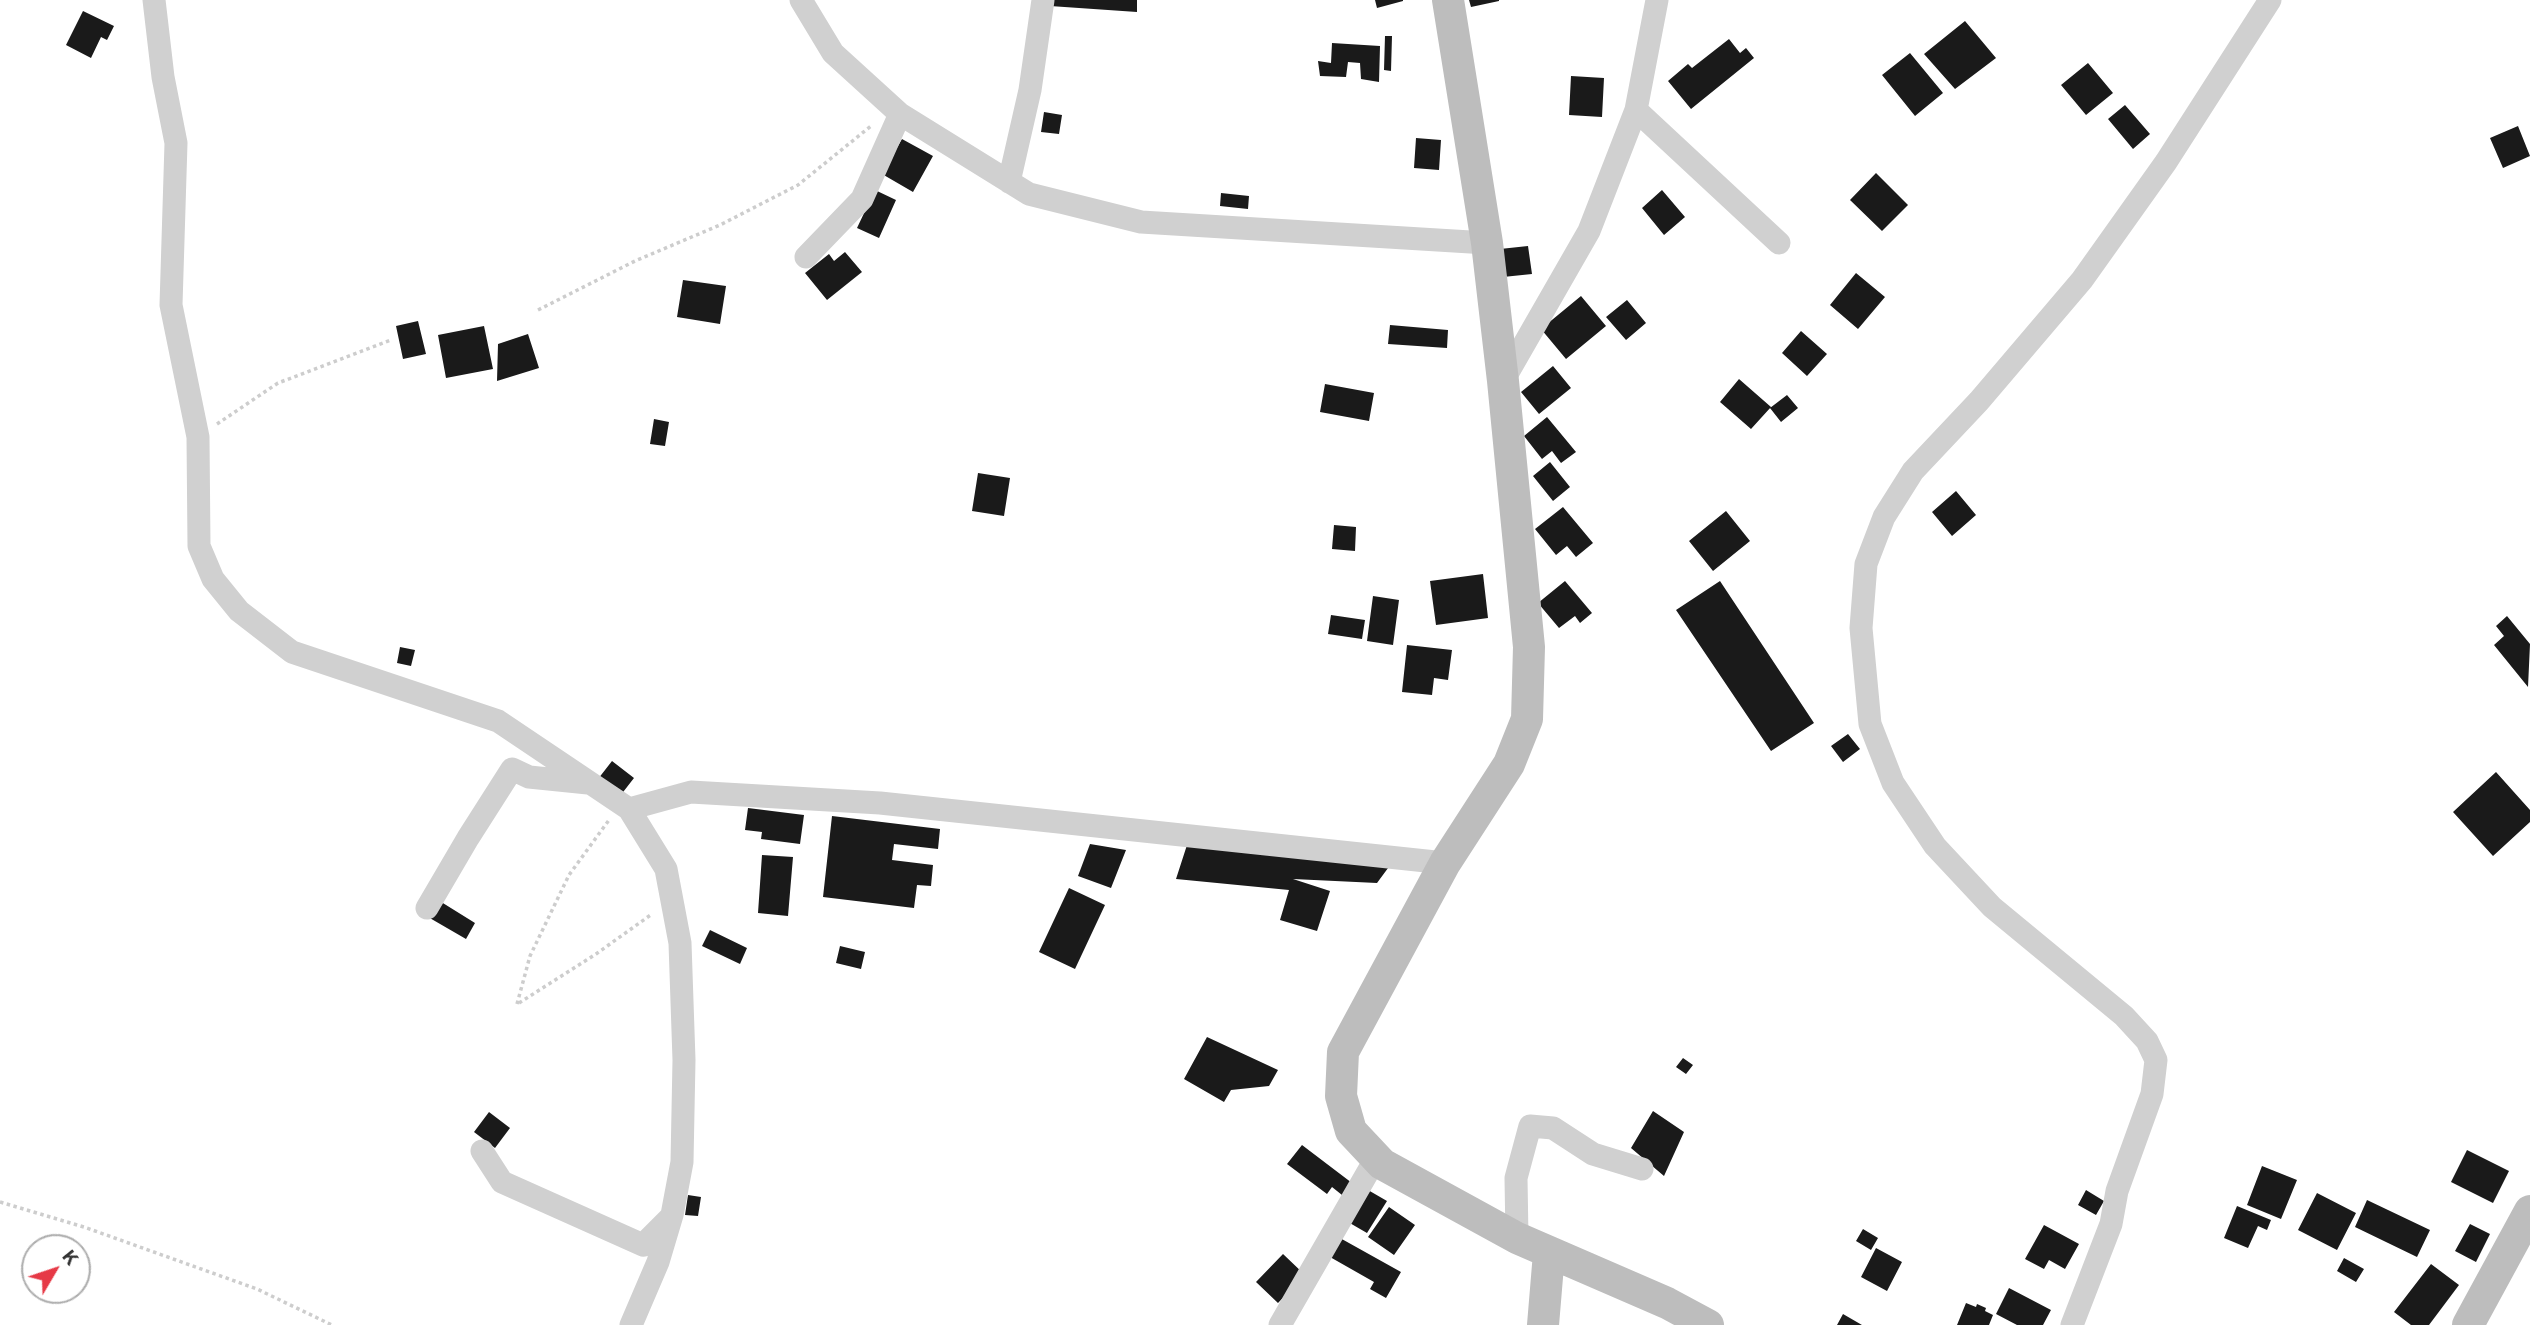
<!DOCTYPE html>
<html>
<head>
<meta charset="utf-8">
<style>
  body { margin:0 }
  #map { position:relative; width:2530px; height:1325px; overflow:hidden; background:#fff; font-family:"IBM Plex Sans",sans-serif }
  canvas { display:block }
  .north { position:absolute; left:21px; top:1234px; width:70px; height:70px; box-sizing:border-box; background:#fff; border:2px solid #adadad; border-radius:50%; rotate:51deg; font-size:19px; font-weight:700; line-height:28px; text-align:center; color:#333 }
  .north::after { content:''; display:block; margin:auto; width:24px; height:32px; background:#e63946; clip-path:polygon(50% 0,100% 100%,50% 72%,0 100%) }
</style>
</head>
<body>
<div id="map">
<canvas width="2530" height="1325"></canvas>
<div class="north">K</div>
</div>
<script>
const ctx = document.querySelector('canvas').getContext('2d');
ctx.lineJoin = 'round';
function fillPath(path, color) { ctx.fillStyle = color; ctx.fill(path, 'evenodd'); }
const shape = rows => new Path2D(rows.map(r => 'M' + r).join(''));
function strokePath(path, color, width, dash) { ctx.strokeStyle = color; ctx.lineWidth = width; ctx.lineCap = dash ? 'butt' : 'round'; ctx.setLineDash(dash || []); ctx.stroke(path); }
fillPath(shape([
  [1050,0,1137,0,1137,12,1050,6],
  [1375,0,1403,0,1403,1,1377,8],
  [1469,0,1499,0,1499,1,1471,7],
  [83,11,114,26,107,40,101,37,91,58,66,45],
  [1965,21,1996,58,1955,89,1924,54],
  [1385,36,1392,36,1391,71,1384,70],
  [1729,39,1740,53,1746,48,1754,58,1691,109,1668,81,1688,64,1692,68],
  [1332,43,1380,46,1379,82,1361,79,1360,63,1348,62,1346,77,1320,76,1318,61,1331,63],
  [1910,53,1943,93,1915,116,1882,75],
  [2088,63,2113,93,2086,115,2061,85],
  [1571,76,1604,78,1602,117,1569,115],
  [2125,105,2150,134,2133,149,2108,119],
  [1044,112,1062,115,1059,134,1041,132],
  [2518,126,2530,156,2503,168,2490,138],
  [1416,138,1441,140,1439,170,1414,168],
  [902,139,933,156,913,192,882,174],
  [1876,173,1908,205,1882,231,1850,200],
  [875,190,896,200,879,238,857,228],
  [1662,190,1685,217,1664,235,1642,208],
  [1221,193,1249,196,1248,209,1220,206],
  [1528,246,1532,274,1503,277,1500,249],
  [845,252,862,272,827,300,805,273,829,254,834,261],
  [1856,273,1885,297,1858,329,1830,305],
  [683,280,726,286,720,324,677,317],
  [1581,296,1606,326,1566,359,1541,329],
  [1627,300,1646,323,1626,340,1606,317],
  [418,321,426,354,403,359,396,326],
  [1390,325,1448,330,1447,348,1388,344],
  [484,326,493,369,446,378,438,335],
  [1801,331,1827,354,1807,376,1782,353],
  [528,334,539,368,497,381,498,344],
  [1553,366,1571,388,1539,414,1521,392],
  [1739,379,1771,407,1751,429,1720,402],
  [1325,384,1374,393,1369,421,1320,412],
  [1787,395,1798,408,1781,422,1770,408],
  [1547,417,1576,452,1561,463,1552,451,1542,459,1524,436],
  [654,419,669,422,665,446,650,444],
  [1550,462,1570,487,1553,501,1533,476],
  [978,473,1010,478,1004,516,972,511],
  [1956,491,1976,515,1952,536,1932,512],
  [1563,507,1593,543,1576,557,1567,546,1556,555,1535,529],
  [1726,511,1750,541,1713,571,1689,541],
  [1334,525,1356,527,1355,551,1332,549],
  [1483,574,1488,618,1436,625,1430,581],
  [1565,581,1592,613,1580,623,1575,616,1559,628,1538,603],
  [1720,581,1814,723,1771,751,1676,610],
  [1373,596,1399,600,1393,645,1367,641],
  [1331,615,1365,620,1362,639,1328,634],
  [2507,616,2530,644,2528,687,2494,645,2504,636,2496,626],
  [1407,645,1452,650,1448,680,1434,678,1432,695,1402,692],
  [400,647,415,650,411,666,397,663],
  [1848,734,1860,749,1843,762,1831,746],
  [612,761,634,778,620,796,598,779],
  [2496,772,2530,810,2530,822,2493,856,2453,812],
  [748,808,804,815,800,844,761,839,762,832,745,830],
  [832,816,940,829,938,849,894,844,892,860,933,865,931,886,917,885,914,908,823,897],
  [1090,844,1126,850,1111,888,1078,876],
  [1187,845,1391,864,1377,883,1293,879,1330,891,1317,931,1280,920,1289,890,1176,879],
  [762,855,793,857,788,916,758,913],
  [1069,888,1105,905,1075,969,1039,952],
  [438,900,475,923,466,939,428,917],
  [710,930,747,948,740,964,702,946],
  [840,946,865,952,861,969,836,963],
  [1207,1037,1278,1070,1269,1086,1231,1090,1224,1102,1184,1079],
  [1683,1058,1693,1065,1686,1074,1676,1067],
  [1653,1111,1684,1132,1664,1176,1631,1148],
  [489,1112,510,1128,495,1148,474,1132],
  [1302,1145,1352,1183,1342,1195,1332,1187,1327,1194,1287,1164],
  [2467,1150,2509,1171,2493,1203,2451,1182],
  [2262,1166,2297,1180,2281,1219,2247,1205],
  [1368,1190,1387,1201,1367,1233,1348,1222],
  [2086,1190,2104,1201,2096,1215,2078,1205],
  [2317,1193,2356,1213,2337,1250,2298,1230],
  [688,1195,701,1197,698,1216,685,1215],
  [2367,1200,2430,1230,2417,1257,2355,1227],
  [2237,1206,2271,1220,2267,1230,2258,1226,2248,1248,2224,1238],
  [1389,1207,1415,1225,1394,1255,1368,1237],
  [2470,1224,2490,1234,2476,1262,2455,1251],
  [2044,1225,2079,1244,2065,1269,2049,1260,2044,1269,2025,1259],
  [1863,1229,1878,1238,1871,1250,1856,1241],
  [1340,1238,1401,1272,1386,1298,1370,1289,1374,1282,1330,1257],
  [1876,1248,1902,1262,1887,1291,1861,1277],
  [1283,1254,1305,1275,1278,1303,1256,1282],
  [2344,1258,2364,1269,2356,1282,2337,1271],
  [2431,1264,2459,1285,2429,1325,2411,1325,2394,1312],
  [2009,1288,2051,1310,2043,1325,2017,1325,1996,1314],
  [1966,1303,1976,1307,1977,1304,1986,1308,1985,1311,1993,1315,1989,1325,1957,1325],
  [1843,1314,1862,1325,1837,1325]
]), '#1a1a1a');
strokePath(shape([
  [538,310,635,261,720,225,798,185,871,126],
  [217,424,278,383,391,340],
  [519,1003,596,954,652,914],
  [517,1004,530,956,569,875,609,820],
  [0,1202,84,1227,257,1289,332,1325]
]), '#cdcdcd', 3.5, [3.5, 3.5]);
strokePath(shape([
  [154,0,163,77,176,143,171,305,198,437,199,546,213,579,239,611,292,652,498,721,629,809,666,869,680,943,684,1060,682,1162,672,1215,658,1262,631,1325],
  [801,0,833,53,900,114,1029,194,1141,222,1487,243],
  [1636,110,1779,243],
  [1009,182,1030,90,1043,0],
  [806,257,862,199,900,114],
  [1503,381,1589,231,1636,110,1657,0],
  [629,809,691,792,880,803,1445,863],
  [427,908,468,838,512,769,529,777,588,783],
  [482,1151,502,1182,643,1245,670,1218],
  [1517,1238,1516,1178,1530,1126,1553,1128,1593,1154,1642,1169],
  [1280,1325,1376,1158],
  [2072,1325,2111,1224,2117,1191,2152,1094,2156,1060,2147,1041,2124,1016,1992,907,1935,846,1893,783,1870,724,1861,628,1866,564,1884,517,1913,471,1979,401,2082,280,2166,162,2270,0]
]), '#d0d0d0', 23);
strokePath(shape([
  [1448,0,1487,243,1503,381,1529,647,1527,719,1509,764,1445,863,1343,1052,1341,1096,1351,1131,1382,1164,1517,1238,1667,1303,1708,1325],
  [1543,1325,1549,1253],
  [2468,1325,2530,1211]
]), '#bdbdbd', 32);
</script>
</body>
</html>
